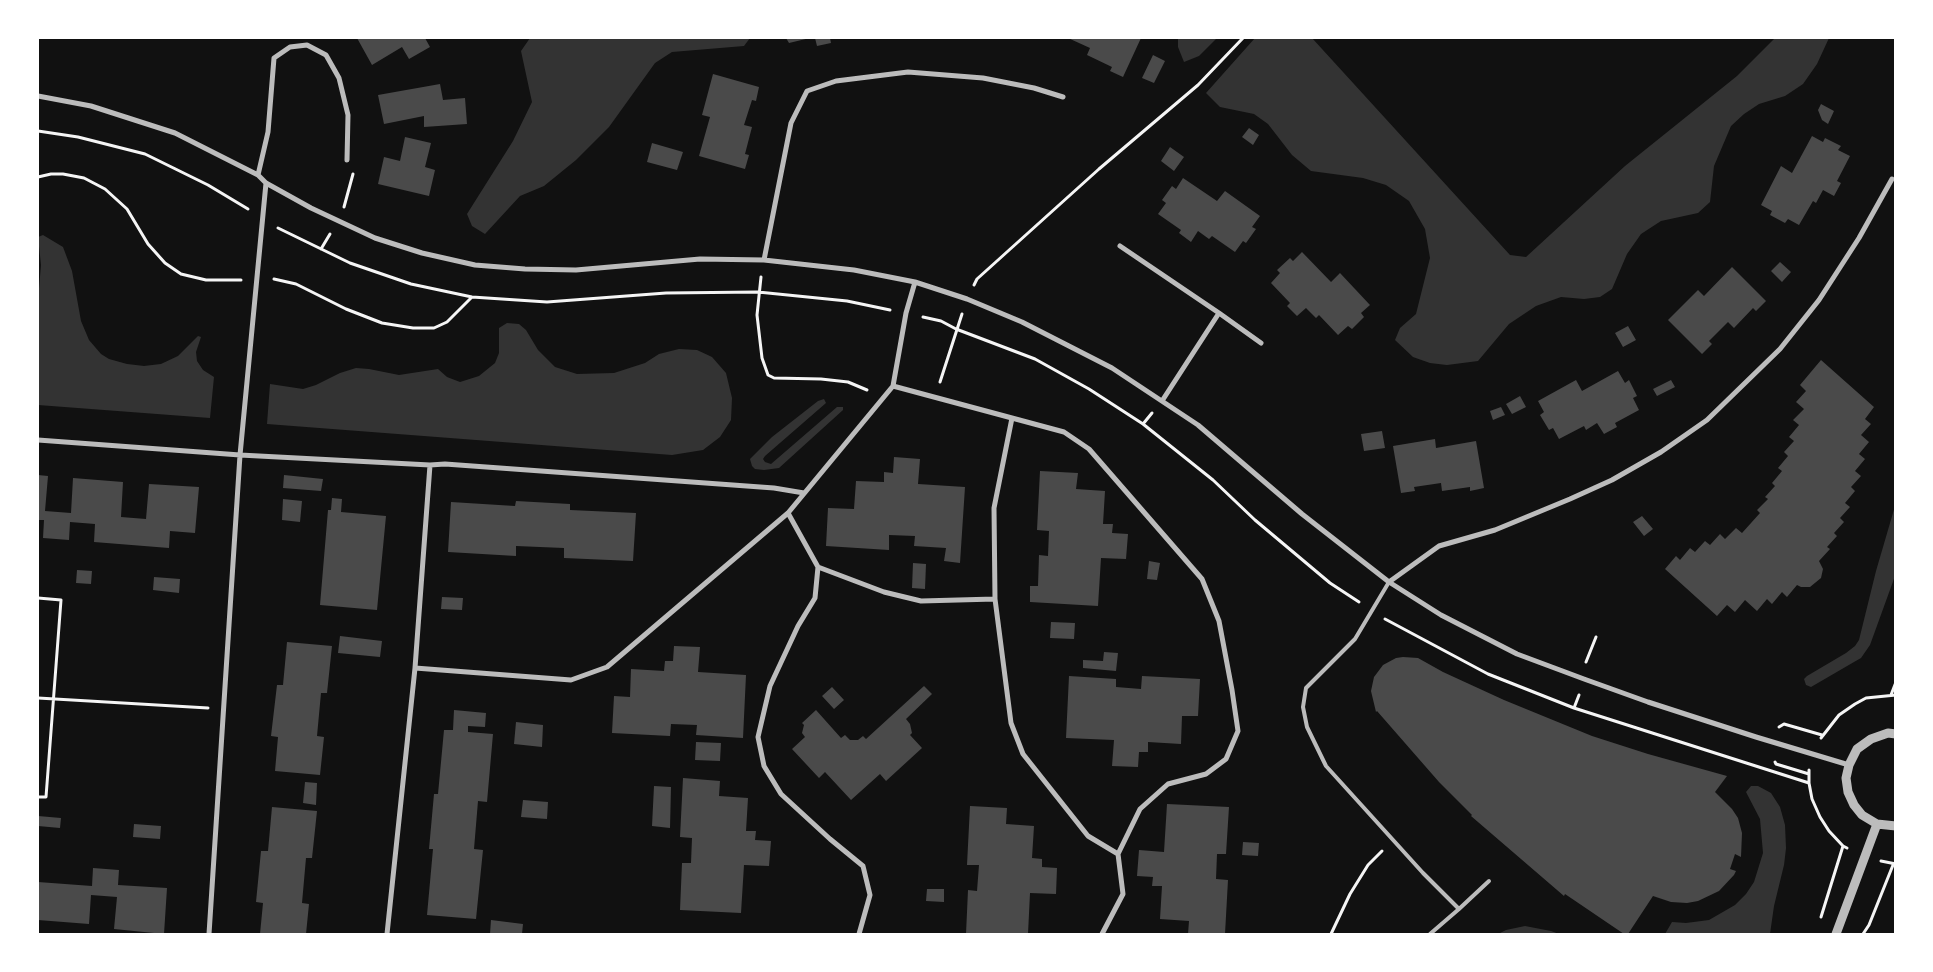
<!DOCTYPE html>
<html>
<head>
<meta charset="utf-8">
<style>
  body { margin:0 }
  #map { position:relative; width:1933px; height:972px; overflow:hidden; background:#111; font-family:Ubuntu,sans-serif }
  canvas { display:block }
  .frame { position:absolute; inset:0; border:39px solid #fff; pointer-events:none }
</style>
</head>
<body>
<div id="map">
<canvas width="1933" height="972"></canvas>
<div class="frame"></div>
</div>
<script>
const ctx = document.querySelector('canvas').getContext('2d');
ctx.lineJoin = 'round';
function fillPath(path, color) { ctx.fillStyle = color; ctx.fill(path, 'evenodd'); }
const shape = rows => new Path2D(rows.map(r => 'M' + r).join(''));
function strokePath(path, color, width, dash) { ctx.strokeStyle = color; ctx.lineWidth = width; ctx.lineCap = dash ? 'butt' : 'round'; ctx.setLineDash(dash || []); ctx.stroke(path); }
fillPath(shape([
  [530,38,750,38,744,46,672,52,655,63,609,127,576,160,544,186,520,196,485,234,472,226,467,214,513,141,532,102,521,51],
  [1178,38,1217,38,1199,56,1184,62,1178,47],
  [1255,38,1312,38,1510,255,1526,257,1625,166,1737,76,1775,38,1829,38,1817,64,1803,84,1785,96,1759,104,1744,114,1731,126,1714,166,1710,202,1698,213,1661,221,1641,234,1627,254,1612,289,1600,297,1584,299,1561,297,1536,306,1509,324,1478,361,1447,365,1430,363,1413,357,1395,340,1400,328,1416,314,1430,258,1425,229,1409,201,1386,185,1363,178,1311,171,1292,155,1268,124,1254,114,1220,107,1206,93],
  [43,235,63,247,72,271,81,321,89,340,101,354,109,359,127,364,144,366,161,364,178,356,198,336,201,337,196,352,197,361,203,370,214,377,210,418,38,405,38,300,41,265,38,237],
  [507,323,519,324,526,330,538,350,555,367,577,374,614,373,645,363,659,354,679,349,697,350,712,357,726,373,732,398,731,420,720,437,703,450,672,455,267,424,270,384,303,389,316,385,340,373,356,368,369,369,399,375,438,369,447,377,460,382,479,376,495,363,499,353,499,328],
  [824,399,826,403,765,456,763,459,765,462,771,464,837,407,843,407,843,410,779,468,764,470,755,469,752,466,750,459,772,437,818,401],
  [1895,506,1895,576,1870,645,1861,658,1854,662,1811,687,1806,685,1804,679,1807,676,1846,653,1855,646,1859,640,1876,571],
  [1751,786,1758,786,1771,793,1780,807,1785,825,1786,848,1784,865,1774,906,1770,934,1665,934,1672,922,1686,923,1709,920,1735,905,1746,894,1754,882,1763,853,1760,819,1746,792],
  [1525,926,1551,931,1559,934,1498,934,1506,930]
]), '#333');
fillPath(shape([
  [357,38,425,38,430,47,409,59,402,47,372,65],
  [786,38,810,38,789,43],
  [815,38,830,38,831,43,817,46],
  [1068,38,1141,38,1123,77,1110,71,1112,67,1087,55,1090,48],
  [1153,55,1165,61,1154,83,1142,78],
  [713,74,759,87,756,101,752,100,744,125,752,127,745,154,749,155,745,169,699,156,710,117,702,115],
  [440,84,443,100,465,98,467,124,424,127,424,116,384,124,378,95],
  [1821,104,1834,111,1828,124,1822,120,1818,110],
  [1249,128,1259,135,1253,145,1242,137],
  [1812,136,1823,142,1825,138,1841,146,1838,150,1850,156,1837,181,1841,183,1834,196,1823,190,1816,203,1813,201,1799,225,1788,219,1785,223,1770,215,1772,211,1761,205,1781,166,1792,173],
  [405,137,431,143,425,167,435,170,429,196,378,184,384,157,400,161],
  [652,143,683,152,677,170,647,162],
  [1170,147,1184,157,1174,171,1161,161],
  [1183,178,1217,201,1225,191,1260,216,1252,227,1256,229,1246,243,1243,241,1235,252,1212,236,1209,239,1198,231,1191,242,1179,233,1181,230,1158,214,1166,203,1162,200,1172,186,1176,189],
  [1302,252,1331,282,1340,273,1370,305,1361,313,1364,317,1352,329,1348,326,1338,335,1319,315,1316,318,1306,308,1297,316,1287,306,1290,303,1271,283,1280,273,1277,270,1290,258,1293,261],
  [1780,262,1791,272,1782,282,1771,271],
  [1732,267,1766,301,1756,311,1753,308,1734,328,1728,322,1709,341,1712,344,1702,354,1668,320,1698,290,1704,296],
  [1628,326,1636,340,1623,347,1615,333],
  [1821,360,1874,407,1865,419,1871,424,1861,435,1869,442,1859,454,1865,459,1855,471,1861,476,1851,487,1855,491,1845,503,1850,507,1840,518,1844,522,1834,533,1837,536,1827,547,1830,549,1819,561,1823,569,1821,578,1810,587,1801,587,1797,585,1787,597,1782,592,1772,604,1767,599,1757,611,1745,600,1735,612,1727,605,1717,616,1665,569,1676,556,1680,560,1690,548,1695,552,1705,541,1710,545,1720,534,1725,539,1736,528,1742,533,1760,513,1757,510,1768,499,1765,497,1775,486,1772,483,1782,471,1778,468,1788,456,1784,452,1794,441,1789,437,1799,425,1793,420,1804,409,1796,402,1806,391,1800,385],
  [1618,371,1625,383,1629,380,1637,396,1633,398,1639,410,1615,423,1617,427,1604,434,1597,423,1586,430,1584,426,1559,439,1553,428,1549,430,1540,415,1544,412,1538,401,1576,380,1582,391],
  [1671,380,1675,387,1657,396,1653,389],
  [1520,396,1526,407,1512,414,1506,404],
  [1501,407,1505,415,1493,420,1490,411],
  [1382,431,1385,448,1364,451,1361,434],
  [1435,439,1436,448,1476,441,1484,488,1470,491,1470,487,1442,491,1441,483,1414,487,1415,491,1401,493,1393,446],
  [894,457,920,459,918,484,965,487,960,563,944,561,946,548,914,546,915,536,889,535,889,550,826,546,828,508,854,509,856,481,884,482,884,472,893,473],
  [1040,471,1078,473,1076,489,1105,491,1103,524,1113,524,1112,533,1128,534,1126,559,1101,558,1098,606,1030,602,1030,586,1038,586,1039,555,1048,556,1049,531,1037,530],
  [38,475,48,476,45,511,71,513,73,478,123,482,121,517,146,519,149,484,199,487,195,533,170,531,169,548,94,542,95,524,70,522,69,540,43,538,44,520,38,520],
  [284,475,323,479,321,491,283,488],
  [332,498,342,499,341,512,386,516,377,610,320,605,328,510,331,510],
  [283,499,302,501,300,522,282,520],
  [516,501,570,504,570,510,636,513,633,561,564,558,564,548,516,546,516,556,448,552,451,502,515,506],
  [1642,516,1653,529,1644,536,1633,522],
  [1149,561,1160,563,1157,580,1147,579],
  [913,563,926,564,925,589,912,588],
  [77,570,92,571,91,584,76,583],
  [154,577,180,579,179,593,153,590],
  [442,597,463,598,462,610,441,609],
  [1051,622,1075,623,1074,639,1050,638],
  [340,636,382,641,380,657,338,653],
  [287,642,332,646,327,693,321,693,317,736,324,737,320,775,275,771,278,737,271,736,277,685,283,685],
  [674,646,700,647,698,672,746,675,743,738,696,735,697,725,671,724,670,736,612,733,614,696,630,697,631,669,664,671,665,661,673,661],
  [1104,652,1118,653,1116,671,1083,668,1083,660,1103,661],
  [1403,657,1418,658,1443,672,1504,700,1592,736,1648,754,1727,776,1715,792,1732,809,1738,818,1742,833,1741,857,1735,854,1730,869,1736,871,1734,875,1719,891,1698,901,1687,903,1671,902,1653,896,1628,934,1624,934,1565,894,1564,896,1471,816,1472,815,1439,782,1377,711,1376,712,1371,691,1374,677,1383,665,1396,658],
  [1069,676,1116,679,1116,687,1141,689,1142,676,1200,679,1198,716,1182,716,1181,744,1148,742,1148,752,1139,752,1138,767,1112,766,1114,740,1066,738],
  [924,686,932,694,906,719,910,724,912,733,910,735,922,748,886,781,880,774,851,800,825,772,819,778,792,749,805,737,802,733,804,725,802,723,816,710,841,738,845,735,850,740,858,740,863,736,866,739],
  [832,687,844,700,834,709,822,696],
  [454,710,486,713,485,727,468,726,468,732,493,734,487,802,478,801,474,849,483,850,476,919,427,915,433,849,429,849,434,794,438,794,444,730,453,730],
  [516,722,543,725,542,747,514,744],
  [696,742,721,743,720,761,695,760],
  [683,778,720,781,719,796,748,798,746,831,756,831,755,840,771,841,769,866,744,865,741,913,680,910,682,863,691,863,692,838,680,837],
  [305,782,317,783,316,805,303,803],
  [654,786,671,787,670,828,652,826],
  [523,800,548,802,547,819,521,817],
  [1167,804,1229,807,1226,854,1217,854,1216,879,1228,880,1225,934,1188,934,1189,921,1160,919,1162,886,1152,886,1153,877,1137,876,1139,850,1164,852],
  [970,806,1007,808,1006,824,1034,826,1032,858,1042,859,1042,867,1057,868,1056,894,1030,893,1028,934,966,934,968,890,977,891,979,865,967,865],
  [272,807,317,811,312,858,306,858,302,903,309,904,306,934,260,934,263,903,256,902,261,851,268,851],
  [38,816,61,818,60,828,38,826],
  [134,824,161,826,160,839,133,837],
  [1243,842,1259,843,1258,856,1242,855],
  [93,868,119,870,118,885,167,888,164,934,114,929,117,897,91,895,89,924,38,920,38,882,92,886],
  [927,889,944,889,944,902,926,901],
  [491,920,523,924,522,934,490,934]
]), '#4a4a4a');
strokePath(shape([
  [38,131,78,137,145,154,208,185,248,209],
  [38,177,51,174,63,174,84,178,105,189,127,209,148,244,165,263,181,274,206,280,241,280],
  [344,207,353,174],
  [278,228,350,263,411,284,472,297,547,302,666,293,758,292,847,301,890,310],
  [321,249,330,234],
  [761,277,757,315,762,358,768,375,774,378,821,379,848,382,867,390],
  [274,279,296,284,346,309,382,323,413,328,434,328,447,322,472,297],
  [974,285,977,279,1099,169,1198,85,1243,38],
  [923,317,941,321,956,329,1035,359,1089,389,1143,424,1213,480,1255,520,1330,583,1359,602],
  [940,382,962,314],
  [1143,424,1152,413],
  [38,598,61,600,46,797,38,797],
  [1385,619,1488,674,1574,708,1809,783],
  [1586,662,1596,637],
  [1891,695,1896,682],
  [38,698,208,708],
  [1574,708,1579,695],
  [1779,727,1784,724,1822,735],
  [1821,738,1839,715,1855,704,1866,698,1896,695],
  [1775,762,1776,764,1809,774],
  [1809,770,1809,783,1812,799,1820,817,1829,831,1843,846,1847,848],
  [1881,861,1896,864],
  [1821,917,1843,846],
  [1331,934,1350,894,1368,865,1382,851],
  [1863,934,1869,925,1893,865]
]), '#f5f5f5', 3);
strokePath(shape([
  [1389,582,1355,639,1306,688,1303,707,1307,727,1326,766,1423,873,1459,909,1430,934],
  [1459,909,1489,881]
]), '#bcbcbc', 4);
strokePath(shape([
  [38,96,91,106,175,133,258,175,266,183,311,208,375,238,422,253,475,265,525,269,576,270,700,259,764,260,854,270,915,282,967,299,1022,322,1112,368,1198,425,1302,514,1389,582,1441,615,1517,654,1584,679,1648,702,1756,737,1849,765],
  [258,175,268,132,274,58,290,47,307,45,326,55,339,78,348,115,347,160],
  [1120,246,1219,313,1261,343],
  [764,260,791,123,807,91,836,81,908,72,983,78,1034,88,1063,97],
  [893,386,1064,432,1089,449,1202,579,1219,621,1232,690,1238,731,1226,759,1206,774,1168,784,1140,809,1118,854,1088,836,1023,754,1011,723,995,599,994,508,1012,418],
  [1162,401,1219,313],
  [38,440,240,455,430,465,445,464,774,488,804,493],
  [788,513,818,567,815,598,798,626,770,686,758,737,764,766,781,794,830,839,863,866,870,895,859,934],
  [818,567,884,592,921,601,995,599],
  [1389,582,1439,546,1495,530,1570,499,1612,480,1661,452,1707,420,1780,349,1819,300,1859,238,1892,179],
  [415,668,571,680,607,667,788,513,893,386,906,313,915,282],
  [209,934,240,455,266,183],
  [387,934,415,668,430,465],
  [1102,934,1123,894,1118,854]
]), '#bcbcbc', 5);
strokePath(shape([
  [1896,734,1888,733,1871,739,1857,749,1849,765,1846,778,1848,792,1854,805,1862,815,1877,824,1896,826],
  [1836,934,1877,824]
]), '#bcbcbc', 9);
</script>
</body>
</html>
